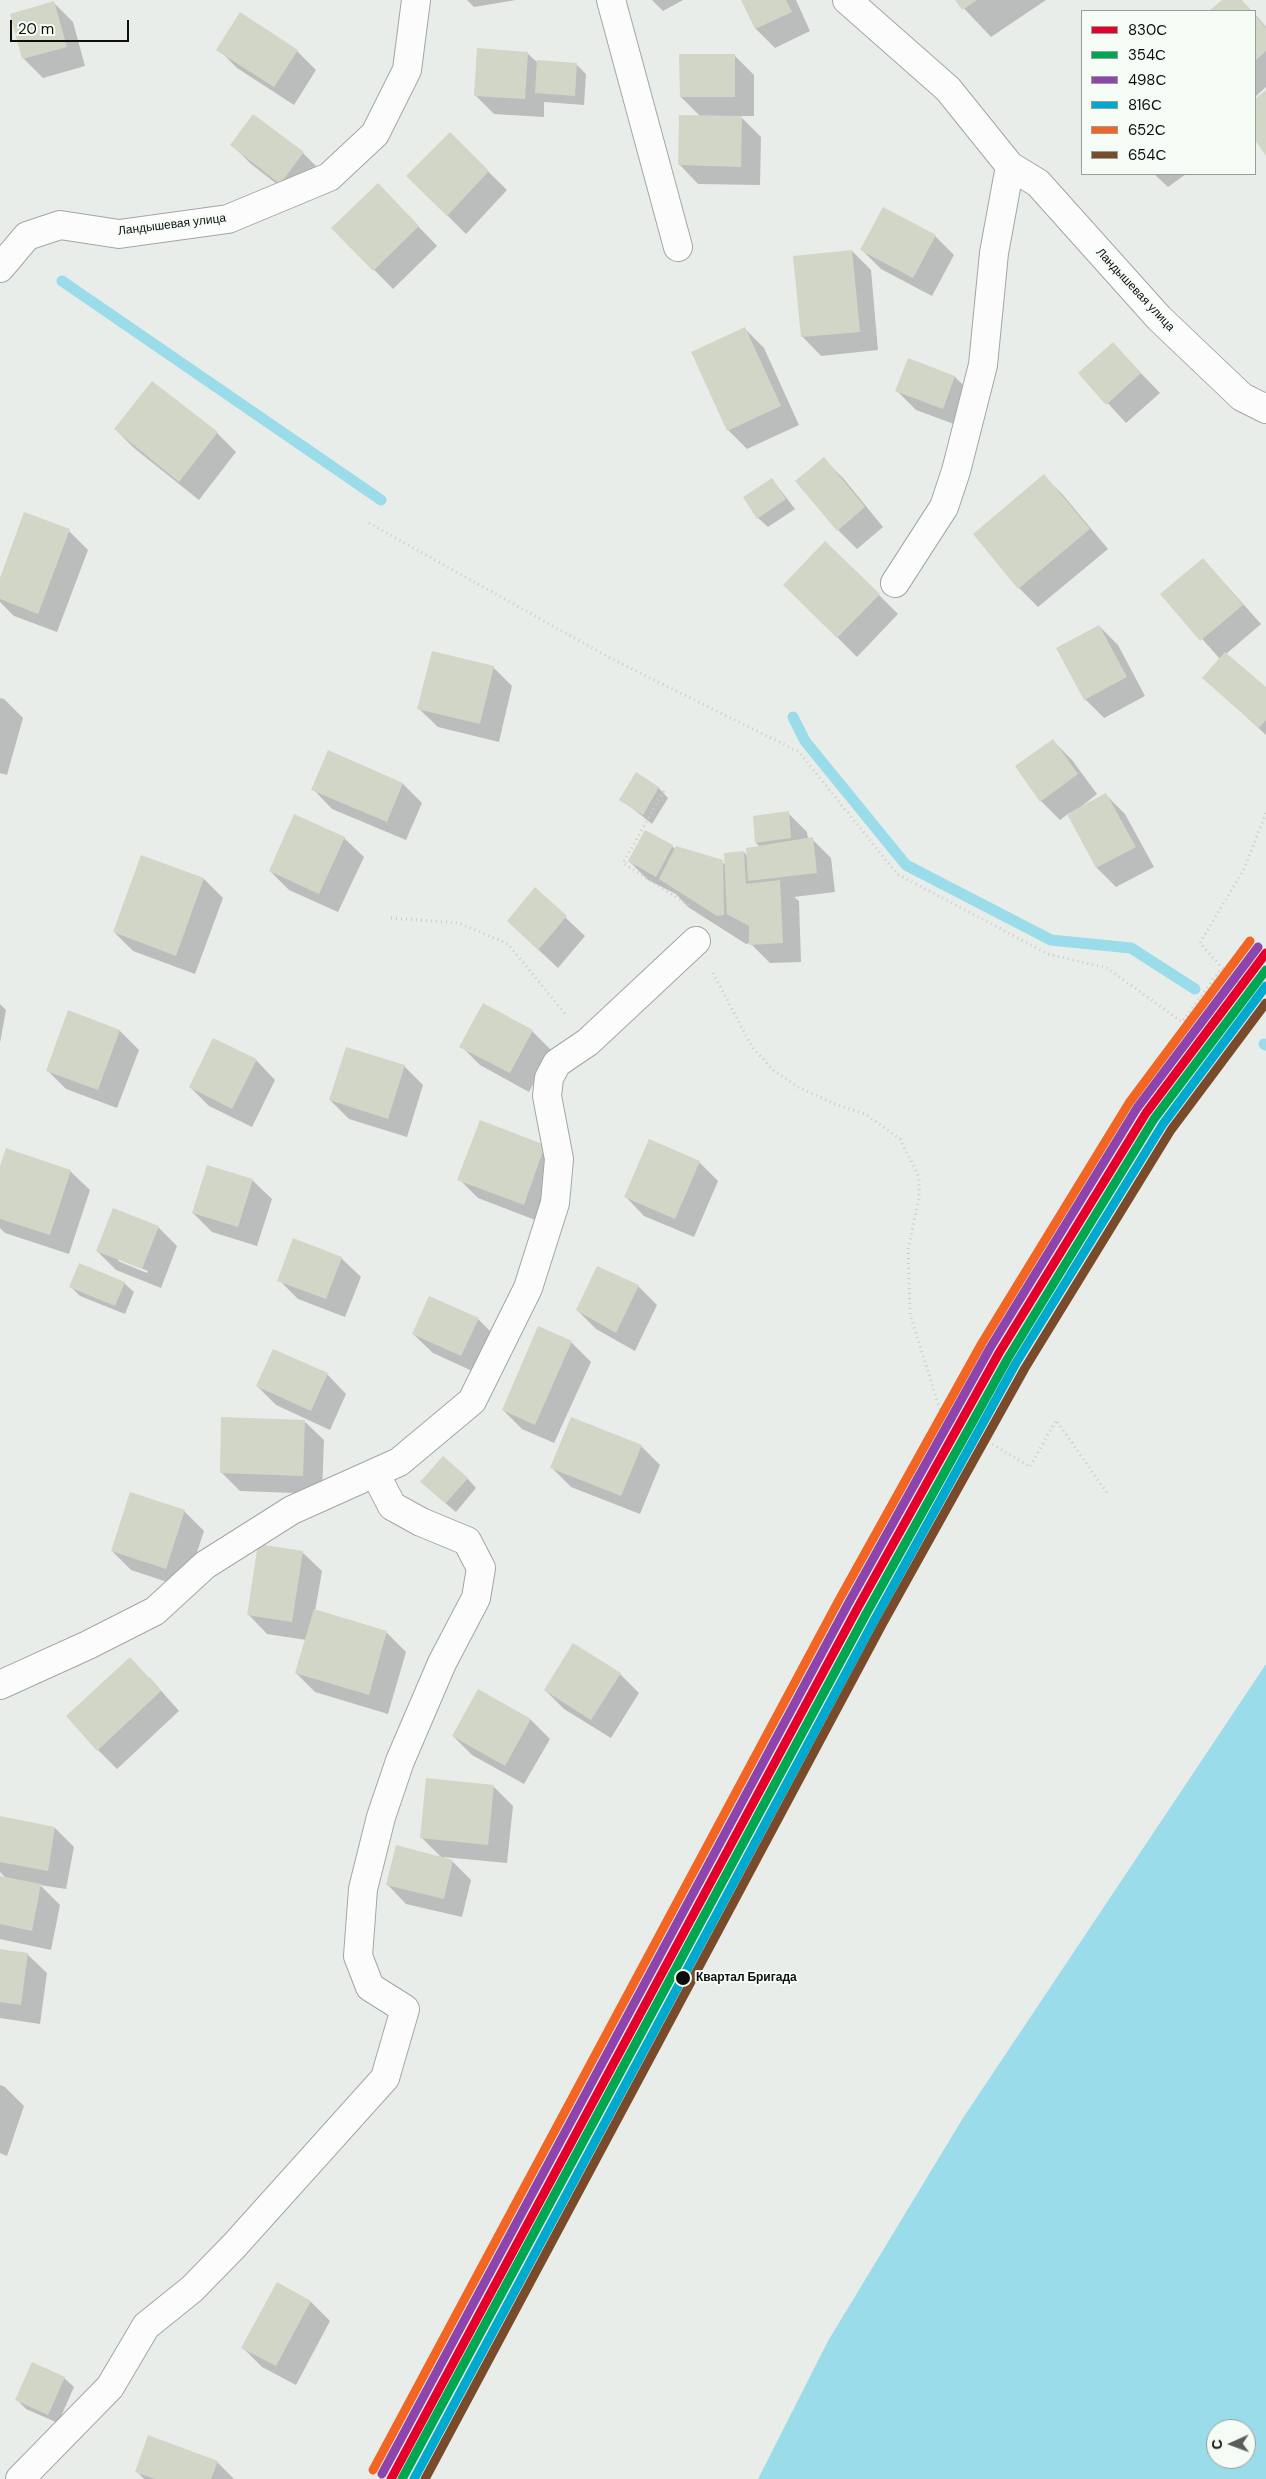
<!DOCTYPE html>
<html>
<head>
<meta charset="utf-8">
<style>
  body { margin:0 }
  #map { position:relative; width:1266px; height:2479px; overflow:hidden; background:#e9edea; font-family:"DM Sans",sans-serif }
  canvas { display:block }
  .legend { position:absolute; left:1081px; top:10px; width:175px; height:165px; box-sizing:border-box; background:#f5fcf6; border:1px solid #989d99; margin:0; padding:6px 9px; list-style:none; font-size:15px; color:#0d0f0d }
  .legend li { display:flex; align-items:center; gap:10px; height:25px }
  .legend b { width:25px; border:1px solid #989d99 }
  .north { position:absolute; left:1206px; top:2419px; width:50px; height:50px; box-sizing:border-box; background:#f5fcf6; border:1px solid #989d99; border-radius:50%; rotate:268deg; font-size:14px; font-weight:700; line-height:20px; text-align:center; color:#0d0f0d }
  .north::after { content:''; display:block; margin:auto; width:18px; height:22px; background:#5a5d5a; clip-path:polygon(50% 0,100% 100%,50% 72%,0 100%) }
  .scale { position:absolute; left:10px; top:20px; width:119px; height:22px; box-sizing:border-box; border:2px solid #0d0f0d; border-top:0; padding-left:6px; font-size:15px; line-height:18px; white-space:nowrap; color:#0d0f0d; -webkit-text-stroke:4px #f5fcf6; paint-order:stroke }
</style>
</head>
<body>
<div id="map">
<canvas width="1266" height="2479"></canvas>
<ul class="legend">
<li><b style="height:6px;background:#e4002b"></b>830С</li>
<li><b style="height:6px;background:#00a651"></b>354С</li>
<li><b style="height:6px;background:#8e44ad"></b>498С</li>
<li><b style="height:6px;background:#00a9ce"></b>816С</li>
<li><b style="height:6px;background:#f26522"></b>652С</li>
<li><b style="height:6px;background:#7a4b2a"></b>654С</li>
</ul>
<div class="north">С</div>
<div class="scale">20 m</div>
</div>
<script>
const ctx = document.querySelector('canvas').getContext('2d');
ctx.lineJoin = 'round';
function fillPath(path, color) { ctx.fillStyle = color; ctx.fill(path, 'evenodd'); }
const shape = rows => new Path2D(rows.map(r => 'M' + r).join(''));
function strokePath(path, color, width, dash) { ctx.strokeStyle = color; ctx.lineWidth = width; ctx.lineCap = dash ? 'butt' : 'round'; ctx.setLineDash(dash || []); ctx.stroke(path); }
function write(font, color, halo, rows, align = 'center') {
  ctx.font = font + ' "DM Sans",sans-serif'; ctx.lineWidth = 4; ctx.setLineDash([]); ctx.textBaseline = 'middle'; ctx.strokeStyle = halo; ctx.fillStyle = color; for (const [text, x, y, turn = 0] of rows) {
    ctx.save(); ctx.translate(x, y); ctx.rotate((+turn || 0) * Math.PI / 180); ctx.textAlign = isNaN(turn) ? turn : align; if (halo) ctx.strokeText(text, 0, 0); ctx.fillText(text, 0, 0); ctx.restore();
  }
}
fillPath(shape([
  [1266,1664,1266,2479,758,2479,828,2341,963,2118],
  [1216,2429,1246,2429,1246,2459,1216,2459]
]), '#9bdcea');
fillPath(shape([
  [467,0,516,0,474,7],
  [652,0,683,0,663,11],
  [743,0,796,0,810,31,775,48,756,29],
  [956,0,1046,0,991,37],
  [54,3,73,22,85,66,43,78,24,59],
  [1255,14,1266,27,1266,87,1255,97],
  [218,49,297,51,316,70,294,105,237,68],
  [527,53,538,63,576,64,586,74,584,105,544,102,544,117,494,114,475,95],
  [735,56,754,75,754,116,740,116,761,137,760,185,698,184,679,164,700,116,681,97],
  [254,116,303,153,322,172,300,202,251,164,232,145],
  [450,134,507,190,466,234,408,176],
  [1154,174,1186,174,1168,187],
  [397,204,437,246,393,289,333,228],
  [935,236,954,255,932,296,881,269,862,250],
  [852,251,871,270,878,350,821,356,802,336],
  [745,329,764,348,799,425,747,449,728,430],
  [1113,344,1160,393,1126,423,1080,373],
  [955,377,974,396,962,427,916,410,897,391],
  [152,383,217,433,236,452,199,500,134,448,115,429],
  [824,459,843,478,883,527,857,549,838,530],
  [1044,476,1063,495,1108,549,1038,607,1019,588],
  [772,479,795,509,768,527,758,518],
  [69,531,88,550,57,632,14,616,0,602,0,582],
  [1203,559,1261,624,1226,654,1266,689,1266,735,1204,678,1220,659,1162,594],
  [879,595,898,614,857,657,804,604],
  [1099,626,1118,645,1145,696,1104,718,1085,699],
  [493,667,512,686,499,742,438,727,418,708],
  [0,698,4,699,23,718,7,775,0,773],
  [1053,741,1072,760,1097,794,1077,810,1106,795,1125,814,1154,867,1116,887,1097,868,1068,814,1060,820,1041,801],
  [636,773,659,788,668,798,652,824,621,799],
  [403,784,422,803,406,840,332,809,313,789],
  [788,813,807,832,808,839,812,839,831,858,835,892,794,897,799,901,801,962,770,963,750,943,746,944,688,907,676,894,648,880,629,861,672,846,676,850,722,862,726,865,744,852,748,857,760,847,756,843],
  [344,838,364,857,338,912,289,890,270,871],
  [142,857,204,879,223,898,195,974,133,951,114,932],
  [535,889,585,936,558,968,528,940],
  [0,1004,6,1010,0,1043],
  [69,1012,120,1031,139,1050,117,1108,66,1089,47,1070],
  [532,1031,551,1050,529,1092,480,1065,461,1046],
  [256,1060,275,1080,252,1127,209,1106,190,1087],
  [404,1066,423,1085,407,1137,349,1119,330,1100],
  [544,1146,563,1166,543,1223,478,1198,459,1179],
  [699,1162,718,1181,694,1237,644,1216,625,1196],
  [0,1170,70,1171,90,1190,69,1254,5,1233,0,1228],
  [252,1180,272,1199,257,1246,212,1232,193,1213],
  [158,1227,177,1246,161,1288,116,1270,97,1251],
  [118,1259,148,1271,147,1273,118,1261],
  [341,1258,361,1277,345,1317,298,1299,279,1280],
  [124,1283,134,1292,125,1314,80,1296,71,1287],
  [638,1286,657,1305,635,1351,596,1329,577,1310],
  [478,1319,497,1338,481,1375,433,1353,413,1334],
  [539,1328,571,1342,591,1362,554,1443,522,1429,503,1410],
  [327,1374,346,1394,330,1430,276,1405,257,1386],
  [304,1421,324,1440,322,1494,240,1491,221,1472],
  [641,1446,660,1465,640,1514,571,1487,552,1468],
  [467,1478,476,1488,456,1512,431,1491],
  [184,1511,204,1531,185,1588,131,1570,112,1551],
  [302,1552,322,1571,315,1611,387,1633,406,1652,388,1714,315,1692,296,1673,306,1640,267,1634,248,1614],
  [620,1674,639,1693,611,1738,564,1709,545,1690],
  [149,1677,179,1711,117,1769,98,1750],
  [478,1691,531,1720,550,1739,524,1784,472,1755,453,1736],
  [494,1787,513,1806,507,1863,443,1857,452,1861,471,1880,462,1917,406,1904,387,1884,442,1858,421,1837],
  [0,1818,55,1828,74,1847,66,1889,40,1885,60,1905,51,1950,0,1939,0,1877,7,1879,0,1872],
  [0,1950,27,1954,47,1973,40,2024,0,2018],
  [0,2085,5,2087,24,2106,7,2156,0,2153],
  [277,2284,311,2302,330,2321,296,2385,262,2367,243,2348],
  [64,2378,74,2387,58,2423,26,2409,17,2400],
  [217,2462,234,2479,144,2479,136,2471]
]), '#0003');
strokePath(shape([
  [62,281,381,500],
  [793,717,805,741,906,865,1051,940,1131,948,1195,989],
  [1264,1044,1266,1045]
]), '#9bdcea', 11);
fillPath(shape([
  [741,0,786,0,792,12,755,29],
  [955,0,977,0,962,10],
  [1222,0,1242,0,1252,11,1209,11],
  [54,1,67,47,22,59,10,14],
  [240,12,298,50,274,87,216,50],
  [1255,15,1266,28,1266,51,1255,61],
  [477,48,528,52,525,99,474,96],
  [679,54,735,54,735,97,680,97],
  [537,60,577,63,575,96,535,93],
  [1266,90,1266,156,1255,140,1255,99],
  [253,114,304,152,280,184,230,145],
  [679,115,742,116,741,167,678,165],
  [450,132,489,171,447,216,406,176],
  [378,183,419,226,373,271,331,228],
  [883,207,936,235,913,278,860,250],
  [852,250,860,332,801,337,793,256],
  [745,327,781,406,727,431,691,352],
  [1113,342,1141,373,1106,405,1078,373],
  [908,358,955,376,943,409,895,391],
  [152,381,218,432,179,482,114,429],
  [824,457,865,507,837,531,795,481],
  [1044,474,1090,529,1018,589,973,534],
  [772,478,786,499,757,519,743,497],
  [24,512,70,529,38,614,0,599,0,578],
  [825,541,880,594,837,638,783,585],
  [1203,558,1243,605,1200,641,1160,594],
  [1099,625,1127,677,1084,700,1056,648],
  [432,651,494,666,480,724,417,709],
  [1225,652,1266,687,1266,720,1259,728,1202,678],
  [1053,739,1078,774,1040,802,1015,766],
  [328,750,403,783,387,822,311,790],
  [636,772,659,787,643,815,619,800],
  [1106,793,1136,847,1096,868,1067,814],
  [789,811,791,838,755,843,753,816],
  [294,814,345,837,319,894,269,871],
  [645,830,673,845,656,877,628,861],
  [813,837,817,873,748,881,746,848],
  [676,846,723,860,724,915,717,916,659,879],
  [744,851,746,884,780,880,783,943,749,945,749,926,727,914,724,853],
  [141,855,204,878,176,956,113,932],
  [535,887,567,916,538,950,507,921],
  [483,1003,533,1030,510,1073,459,1047],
  [68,1010,120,1030,98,1090,46,1071],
  [213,1038,257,1059,232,1109,189,1087],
  [346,1047,405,1065,388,1119,329,1100],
  [480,1120,545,1145,524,1205,457,1180],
  [649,1139,700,1161,675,1219,624,1197],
  [6,1148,71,1170,50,1235,0,1219,0,1166],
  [207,1165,253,1179,238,1227,192,1213],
  [113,1208,159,1226,142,1269,96,1251],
  [293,1238,342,1257,326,1299,277,1281],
  [79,1263,125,1282,115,1306,69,1287],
  [597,1266,639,1285,616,1333,576,1310],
  [429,1296,479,1318,461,1356,412,1334],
  [538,1326,572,1341,535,1425,502,1410],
  [273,1349,328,1373,311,1411,256,1386],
  [221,1417,305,1420,303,1476,220,1473],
  [571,1417,642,1445,621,1496,550,1468],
  [443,1456,468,1478,446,1503,420,1482],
  [130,1492,185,1510,166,1569,111,1551],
  [258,1544,303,1551,292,1622,247,1615],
  [314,1609,387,1631,369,1695,295,1673],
  [573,1643,621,1673,591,1720,544,1690],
  [130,1657,161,1691,97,1751,66,1716],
  [478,1689,531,1719,505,1766,452,1736],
  [426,1778,494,1785,488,1845,420,1838],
  [0,1816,55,1827,48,1871,0,1862],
  [396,1845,453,1860,444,1899,386,1885],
  [0,1876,41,1884,32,1931,0,1924],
  [0,1949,28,1953,21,2005,0,2002],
  [277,2282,311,2301,276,2366,241,2348],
  [32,2362,65,2377,48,2415,15,2400],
  [148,2435,218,2461,211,2479,155,2479,135,2472]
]), '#d1d6c7');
const minor = shape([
  [611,0,678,247],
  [847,0,948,89,1010,166,1038,183,1159,318,1242,397,1266,409],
  [0,268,27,236,60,225,119,234,228,219,329,177,375,134,407,70,416,0],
  [895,583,944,507,956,471,983,365,994,253,1010,166],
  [0,1685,88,1645,155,1611,205,1565,292,1510,399,1462,472,1401,528,1288,555,1203,559,1159,547,1096,549,1078,557,1063,588,1042,696,941],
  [20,2479,110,2387,146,2326,192,2289,234,2246,385,2078,405,2009,370,1987,358,1956,363,1889,381,1817,400,1761,442,1663,476,1598,481,1568,467,1541,421,1522,392,1506,375,1473]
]);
strokePath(minor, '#a4a6a4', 30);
strokePath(shape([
  [369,523,610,658,799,752,897,874,1048,954,1107,968,1182,1022,1222,968],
  [664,791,623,863,690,906],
  [1266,813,1244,869,1200,943,1222,968,1266,1006],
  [391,918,459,923,508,944,567,1016],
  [713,973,752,1047,773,1070,798,1087,835,1104,865,1114,900,1139,919,1177,919,1198,908,1250,910,1314,941,1413,1030,1467,1056,1420,1107,1493]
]), '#cacbca', 3, [1, 4]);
strokePath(minor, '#fcfcfc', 28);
strokePath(shape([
  [391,2479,857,1609,999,1353,1146,1113,1266,953]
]), '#e4002b', 9);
strokePath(shape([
  [402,2479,866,1614,1008,1358,1154,1119,1266,970]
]), '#00a651', 9);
strokePath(shape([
  [382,2474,848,1604,990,1348,1137,1108,1258,947]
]), '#8e44ad', 9);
strokePath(shape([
  [414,2479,875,1619,1016,1363,1163,1124,1266,986]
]), '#00a9ce', 9);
strokePath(shape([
  [373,2470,839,1600,982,1343,1129,1103,1250,941]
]), '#f26522', 9);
strokePath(shape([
  [425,2479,883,1623,1025,1368,1171,1130,1266,1003]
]), '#7a4b2a', 9);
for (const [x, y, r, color] of [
  [683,1978,8,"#0d0f0d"]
]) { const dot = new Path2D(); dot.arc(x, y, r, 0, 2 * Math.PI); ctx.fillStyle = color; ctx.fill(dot); strokePath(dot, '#f5fcf6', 2); }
write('12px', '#0d0f0d', '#f5fcf6', [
  ["Ландышевая улица",172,225,-7],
  ["Ландышевая улица",1135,290,47]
]);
write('bold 12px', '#0d0f0d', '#f5fcf6', [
  ["Квартал Бригада",696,1978]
], 'left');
</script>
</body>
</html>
